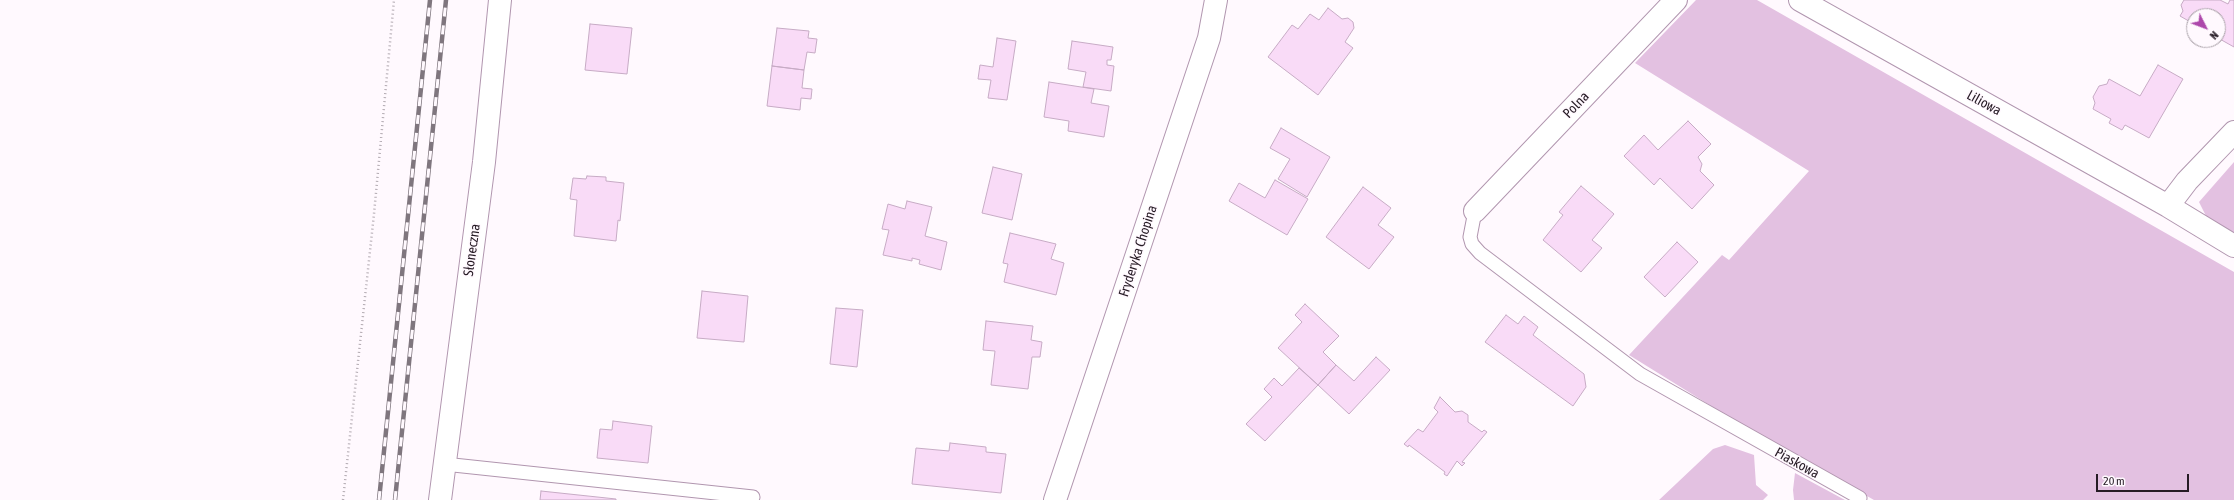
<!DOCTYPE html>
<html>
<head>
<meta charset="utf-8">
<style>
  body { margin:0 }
  #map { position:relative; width:2234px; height:500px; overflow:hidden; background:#fff9fe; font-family:"Asap Condensed",sans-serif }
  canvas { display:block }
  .north { position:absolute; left:2186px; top:8px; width:40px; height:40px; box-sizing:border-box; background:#fff9fe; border:1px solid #a8a0a7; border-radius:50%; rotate:132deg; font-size:11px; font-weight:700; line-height:16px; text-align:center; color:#261b25 }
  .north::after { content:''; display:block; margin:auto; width:14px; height:18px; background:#ad47ab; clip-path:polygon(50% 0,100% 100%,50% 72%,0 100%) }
  .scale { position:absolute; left:2096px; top:474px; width:93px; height:18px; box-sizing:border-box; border:2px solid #261b25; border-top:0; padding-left:5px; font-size:12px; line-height:14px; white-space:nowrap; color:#261b25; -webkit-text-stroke:3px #fff9fe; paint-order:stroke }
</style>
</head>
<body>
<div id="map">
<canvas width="2234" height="500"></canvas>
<div class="north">N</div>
<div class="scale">20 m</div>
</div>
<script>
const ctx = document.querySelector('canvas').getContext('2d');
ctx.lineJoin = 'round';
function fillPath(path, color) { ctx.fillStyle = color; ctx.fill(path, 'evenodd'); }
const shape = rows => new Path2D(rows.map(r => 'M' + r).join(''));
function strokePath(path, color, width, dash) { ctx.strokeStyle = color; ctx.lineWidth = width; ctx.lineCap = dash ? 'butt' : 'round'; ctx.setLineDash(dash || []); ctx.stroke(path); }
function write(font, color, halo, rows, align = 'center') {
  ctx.font = font + ' "Asap Condensed",sans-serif'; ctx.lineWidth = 3; ctx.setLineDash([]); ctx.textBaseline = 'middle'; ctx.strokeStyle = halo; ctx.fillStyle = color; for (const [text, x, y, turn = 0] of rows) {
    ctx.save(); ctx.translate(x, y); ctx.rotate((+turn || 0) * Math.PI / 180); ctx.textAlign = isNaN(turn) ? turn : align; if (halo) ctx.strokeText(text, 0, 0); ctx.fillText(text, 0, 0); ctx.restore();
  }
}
fillPath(shape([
  [1696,0,1757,0,2234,272,2234,500,1874,500,1737,422,1629,355,1722,255,1729,260,1809,171,1635,63],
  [2234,162,2234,235,2207,218,2199,202],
  [1725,445,1754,455,1756,485,1768,495,1763,500,1659,500,1713,449],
  [1795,473,1845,500,1794,500,1793,490]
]), '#e3c1e1');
const building = shape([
  [2184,0,2220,0,2228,4,2230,0,2234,0,2234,47,2218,38,2218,16,2194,16,2194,24,2180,16,2183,11,2181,5,2184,0],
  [1328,8,1342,19,1348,18,1353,22,1354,28,1345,42,1353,48,1318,95,1268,57,1292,25,1298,29,1310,14,1319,20,1328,8],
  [590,24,632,28,627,74,585,70,590,24],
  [777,28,809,31,808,38,817,39,815,53,807,52,804,70,772,66,777,28],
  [997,38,1016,41,1007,100,988,98,991,80,978,79,980,65,993,67,997,38],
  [1072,41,1113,47,1111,60,1107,60,1107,65,1114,66,1111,91,1083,87,1086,72,1068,69,1072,41],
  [2158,65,2183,79,2149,138,2125,125,2122,130,2109,123,2111,119,2093,109,2095,103,2093,97,2099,86,2107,84,2109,79,2140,96,2158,65],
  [772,66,804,70,802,88,812,89,811,99,801,98,800,110,767,106,772,66],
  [1049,82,1094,89,1091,103,1109,106,1104,137,1068,131,1069,121,1044,117,1049,82],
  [1688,121,1711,144,1698,157,1702,164,1700,171,1714,185,1692,209,1660,178,1654,185,1624,156,1644,135,1658,150,1688,121],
  [1281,128,1330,157,1307,197,1278,179,1290,159,1270,148,1281,128],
  [993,167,1022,174,1012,220,982,213,993,167],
  [587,176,606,177,606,181,624,183,620,221,618,220,616,241,574,236,577,200,570,199,573,178,586,179,587,176],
  [1275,180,1308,199,1287,235,1229,201,1239,183,1265,198,1275,180],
  [1581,186,1614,214,1592,240,1602,248,1581,272,1543,240,1563,215,1559,212,1581,186],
  [1363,187,1391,208,1378,225,1394,237,1369,269,1326,237,1363,187],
  [907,201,932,207,925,236,947,242,941,270,919,264,920,260,912,258,912,261,883,255,889,230,882,229,888,204,905,209,907,201],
  [1010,233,1056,244,1051,259,1064,263,1056,295,1004,282,1008,264,1003,263,1010,233],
  [1677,242,1698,262,1665,297,1644,277,1677,242],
  [702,291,748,296,744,342,697,338,702,291],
  [1305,304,1339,336,1323,352,1336,365,1318,385,1278,348,1302,322,1295,315,1305,304],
  [836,308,863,310,857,367,830,364,836,308],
  [1506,315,1518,324,1524,316,1538,327,1533,335,1584,374,1586,387,1573,406,1485,342,1506,315],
  [986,321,1033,326,1031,340,1042,342,1040,357,1032,357,1028,389,991,385,995,351,983,350,986,321],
  [1376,357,1390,370,1349,414,1318,385,1336,365,1354,381,1376,357],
  [1299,368,1318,385,1265,441,1246,424,1272,397,1264,389,1274,378,1282,386,1299,368],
  [1440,397,1455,412,1462,411,1468,415,1468,422,1482,432,1484,430,1487,432,1462,462,1465,463,1462,466,1457,461,1447,476,1444,474,1445,472,1409,445,1408,447,1404,444,1418,429,1423,432,1438,412,1434,408,1440,397],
  [613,421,652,426,648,463,597,458,600,429,612,430,613,421],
  [950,443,986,447,986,452,1006,454,1001,493,912,484,916,448,949,451,950,443],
  [541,491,616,499,616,500,540,500,541,491]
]);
fillPath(building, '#f9dbf7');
strokePath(building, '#c7abc5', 1);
const service = shape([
  [1475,211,1470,237,1472,244,1480,253,1640,374,1860,498],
  [444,464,753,497]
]);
const minor = shape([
  [1800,0,2168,206,2234,246],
  [2168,206,2187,181,2234,132],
  [1475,211,1676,0],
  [440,500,484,162,500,0],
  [1055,500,1209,38,1216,0]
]);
strokePath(service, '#b196af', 15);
strokePath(minor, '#b196af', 24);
strokePath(shape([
  [343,500,374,214,394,0]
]), '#b2aab1', 2.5, [1, 3]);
strokePath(service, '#fff', 13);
strokePath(minor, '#fff', 22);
const rail = shape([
  [379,500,430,0],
  [395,500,446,0]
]);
strokePath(rail, '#7f767e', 4.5);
strokePath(rail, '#fff9fe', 3, [9]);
write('14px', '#261b25', '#fff9fe', [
  ["Liliowa",1984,103,29],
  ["Polna",1576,105,-46],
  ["Słoneczna",472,250,-82],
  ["Fryderyka Chopina",1138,251,-72],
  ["Piaskowa",1797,463,29]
]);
</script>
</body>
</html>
